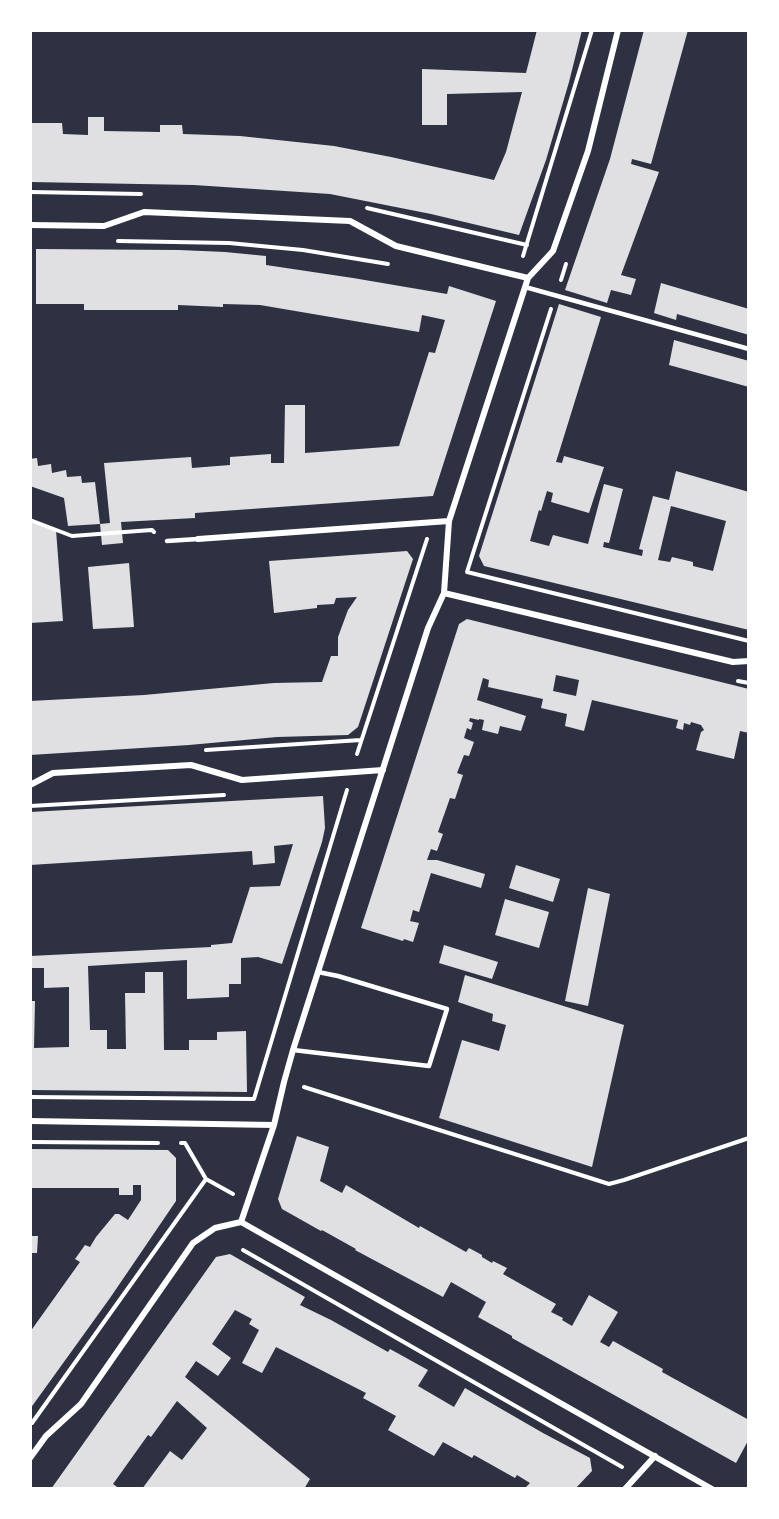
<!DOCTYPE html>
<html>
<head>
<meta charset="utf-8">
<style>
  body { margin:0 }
  #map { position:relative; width:779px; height:1519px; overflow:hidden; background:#2d3142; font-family:"Alegreya Sans",sans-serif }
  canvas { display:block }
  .frame { position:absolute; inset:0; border:32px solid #fff; pointer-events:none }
</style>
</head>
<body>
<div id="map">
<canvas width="779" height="1519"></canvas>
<div class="frame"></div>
</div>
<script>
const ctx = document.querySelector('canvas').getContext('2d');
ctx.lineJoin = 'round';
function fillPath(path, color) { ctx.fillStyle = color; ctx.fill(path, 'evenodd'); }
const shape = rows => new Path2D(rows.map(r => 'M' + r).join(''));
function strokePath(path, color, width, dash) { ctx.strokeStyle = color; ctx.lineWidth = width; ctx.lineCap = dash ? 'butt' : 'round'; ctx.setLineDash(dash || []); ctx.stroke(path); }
fillPath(shape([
  [537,30,582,30,569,82,546,160,519,235,431,214,330,194,194,185,30,182,30,123,62,123,63,134,88,135,88,117,104,117,104,131,160,132,160,125,182,125,183,134,240,136,334,146,391,157,494,180,506,152,522,92,447,94,447,125,422,125,422,69,526,73],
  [644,30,688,30,651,164,632,159,631,164,659,172,621,275,636,279,631,295,611,290,607,303,565,290,610,159],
  [36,249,179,250,225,252,266,256,266,265,353,278,447,294,449,286,496,301,433,496,195,513,195,518,121,522,123,543,102,545,100,524,110,523,104,463,191,457,192,468,230,465,230,457,271,454,271,463,284,463,285,405,305,405,305,453,399,446,429,352,435,353,445,320,422,315,419,332,260,305,223,304,223,307,178,305,178,310,84,310,84,304,36,304],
  [661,283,749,309,749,335,677,314,676,320,654,313],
  [559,304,601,317,556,462,562,463,564,456,604,467,589,513,551,502,553,493,547,491,541,511,539,510,530,541,549,546,553,535,588,544,604,484,623,489,609,543,604,542,603,547,642,556,643,550,639,549,653,496,669,500,676,471,749,492,749,630,484,566,479,556],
  [671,506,726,521,713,571,693,566,693,562,672,557,670,562,658,560],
  [674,340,749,361,749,387,669,365],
  [37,458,38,466,51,464,52,473,66,470,67,477,81,476,82,483,95,482,100,524,68,526,64,498,30,486,30,459],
  [30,521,56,530,63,621,30,623],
  [407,551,413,559,358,727,348,735,277,737,189,745,30,755,30,701,144,695,274,683,322,682,331,656,338,656,338,637,348,610,357,597,336,598,334,604,317,605,317,608,274,613,269,561],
  [129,563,134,627,93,629,88,567],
  [467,619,749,689,749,733,740,731,734,759,696,750,701,732,704,730,701,725,691,722,690,725,684,723,683,730,676,728,678,720,592,700,584,731,565,726,567,714,541,708,543,699,488,687,489,680,483,678,477,700,526,716,521,731,500,726,498,734,482,730,484,720,479,719,479,720,470,718,469,721,473,723,471,730,467,728,464,738,474,742,469,756,464,755,457,773,463,775,455,799,450,798,438,832,443,834,437,851,431,849,427,860,437,860,485,874,481,888,431,873,419,912,413,910,410,921,419,923,413,942,404,939,403,941,361,928,459,624],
  [556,675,579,680,576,696,553,691],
  [323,796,325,828,322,842,282,964,258,957,241,958,241,984,229,984,229,997,187,999,187,960,88,966,90,1030,107,1030,107,1049,126,1049,125,993,145,993,145,972,163,972,164,1050,189,1050,189,1040,217,1040,217,1032,246,1031,247,1092,30,1090,30,1001,35,1001,34,1048,69,1047,69,987,44,988,44,968,30,968,30,956,211,947,211,945,232,943,250,887,280,886,293,844,274,846,275,863,253,865,252,851,30,865,30,812],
  [516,865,560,879,553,902,509,888],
  [588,888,610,894,588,1006,565,1001],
  [505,899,549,912,539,948,495,935],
  [444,945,498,962,492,979,439,963],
  [465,975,624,1025,592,1167,439,1118,462,1040,499,1051,506,1025,492,1021,493,1014,458,1002],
  [297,1136,329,1147,320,1181,342,1193,346,1185,419,1228,420,1226,466,1252,469,1248,482,1255,482,1257,492,1263,493,1261,507,1268,503,1274,556,1304,551,1312,563,1318,562,1320,572,1326,589,1295,618,1312,600,1342,609,1347,613,1341,615,1342,663,1369,662,1372,749,1420,749,1439,736,1463,512,1338,512,1336,478,1317,486,1302,451,1282,443,1297,355,1250,356,1249,322,1230,321,1231,282,1209,278,1199],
  [30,1149,168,1150,176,1158,176,1201,110,1298,30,1409,30,1332,80,1262,75,1259,85,1245,90,1247,96,1237,115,1214,119,1214,128,1220,141,1200,141,1185,133,1185,133,1195,119,1195,119,1188,30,1188],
  [30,1236,38,1236,37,1253,30,1253],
  [230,1254,305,1297,300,1305,331,1320,388,1352,390,1349,428,1370,418,1386,454,1407,465,1388,543,1433,590,1458,592,1471,575,1489,524,1489,530,1483,517,1475,515,1478,474,1455,472,1458,443,1442,434,1456,388,1430,396,1416,363,1398,366,1393,276,1347,262,1373,242,1363,259,1330,249,1324,252,1319,235,1310,212,1344,231,1358,218,1376,196,1361,185,1377,310,1479,304,1489,142,1489,170,1451,182,1460,207,1428,177,1401,151,1437,148,1435,113,1484,120,1489,51,1489,216,1257]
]), '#e0e0e3');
strokePath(shape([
  [30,192,141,194],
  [367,208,527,245],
  [118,241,229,243,303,250,388,264],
  [523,256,592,30],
  [561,280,566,264],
  [551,309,467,572,749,641],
  [30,520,72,536,138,531,152,530,154,532],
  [738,681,749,683],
  [206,750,361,740],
  [357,754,427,539],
  [30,806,224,795],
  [304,1087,609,1184,624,1180,749,1138],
  [30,1097,254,1099,347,790],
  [30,1142,158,1143],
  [181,1143,185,1143,206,1179,233,1194],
  [243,1250,622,1467],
  [32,1423,206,1179]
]), '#fff', 4);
strokePath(shape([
  [525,287,749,349],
  [167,541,198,539],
  [293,1050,429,1066,447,1009,338,976,318,972]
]), '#fff', 4.5);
strokePath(shape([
  [30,225,104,226,144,212,350,221,396,246,528,278],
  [198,539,449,521],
  [444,593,733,662,749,661],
  [30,785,53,773,191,765,242,780,383,770],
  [30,1121,274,1125],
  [241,1222,274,1125,284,1082,293,1050,428,628,444,593,449,521,528,278,553,251,588,151,618,30],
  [241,1222,712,1489],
  [30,1458,46,1436,81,1404,193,1243,215,1228,241,1222],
  [625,1489,655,1456]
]), '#fff', 6);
</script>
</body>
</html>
